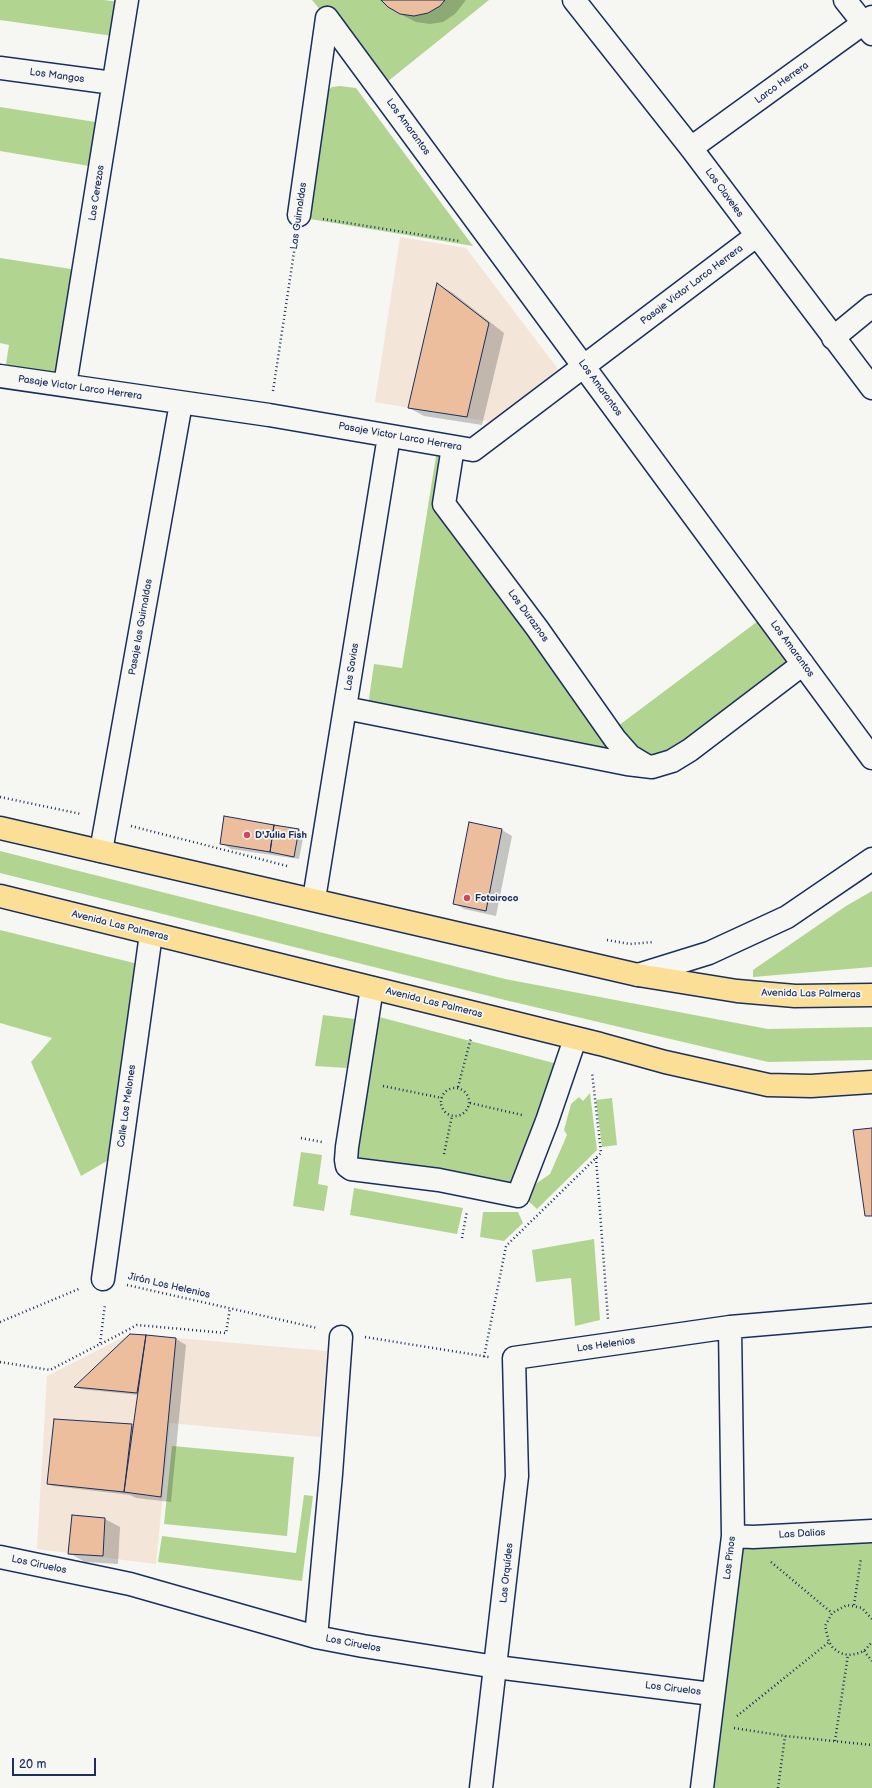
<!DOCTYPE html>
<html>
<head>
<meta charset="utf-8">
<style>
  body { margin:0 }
  #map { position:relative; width:872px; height:1788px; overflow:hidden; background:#f6f6f2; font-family:"Balsamiq Sans",sans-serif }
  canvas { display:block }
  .scale { position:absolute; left:12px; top:1758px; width:84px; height:18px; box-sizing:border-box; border:2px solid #1b2f5e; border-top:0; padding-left:5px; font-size:12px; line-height:14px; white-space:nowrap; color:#1b2f5e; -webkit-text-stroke:3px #f6f6f2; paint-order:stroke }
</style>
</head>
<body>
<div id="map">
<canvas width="872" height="1788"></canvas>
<div class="scale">20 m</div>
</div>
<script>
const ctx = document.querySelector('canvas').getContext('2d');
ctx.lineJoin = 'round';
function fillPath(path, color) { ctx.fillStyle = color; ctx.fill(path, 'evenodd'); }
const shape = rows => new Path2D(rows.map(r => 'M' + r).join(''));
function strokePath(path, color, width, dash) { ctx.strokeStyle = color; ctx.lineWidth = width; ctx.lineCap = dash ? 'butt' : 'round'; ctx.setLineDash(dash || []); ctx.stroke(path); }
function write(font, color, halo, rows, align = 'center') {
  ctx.font = font + ' "Balsamiq Sans",sans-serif'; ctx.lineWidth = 3.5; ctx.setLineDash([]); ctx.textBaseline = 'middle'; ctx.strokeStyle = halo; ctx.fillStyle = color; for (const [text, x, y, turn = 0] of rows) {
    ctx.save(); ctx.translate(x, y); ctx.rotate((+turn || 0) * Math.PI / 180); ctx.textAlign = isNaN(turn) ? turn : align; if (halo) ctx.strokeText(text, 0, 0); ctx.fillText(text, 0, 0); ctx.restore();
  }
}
fillPath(shape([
  [400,237,466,248,561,373,491,422,375,402],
  [130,1334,327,1351,320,1437,170,1423,156,1564,37,1549,47,1376]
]), '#f3e5d8');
fillPath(shape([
  [0,0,104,0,126,3,120,37,0,20],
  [312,0,489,0,382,86],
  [340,86,356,88,473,246,304,218,323,95,332,87],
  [0,107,108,124,101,168,0,151],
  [0,258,84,271,65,385,4,377,9,345,0,343],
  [438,444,453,447,444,504,610,732,766,615,803,664,672,761,367,712,374,664,402,668],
  [0,851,505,979,768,1029,872,1027,872,1060,768,1062,505,1000,0,873],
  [872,891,872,967,753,977,753,970,846,906],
  [0,930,138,964,112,1158,81,1176,31,1062,52,1038,0,1023],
  [368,1014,565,1066,518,1196,346,1160],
  [323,1015,355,1019,347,1068,315,1066],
  [590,1093,597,1150,537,1209,527,1200,537,1183,550,1174,567,1135,564,1130,571,1104,579,1097,583,1101],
  [612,1098,617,1145,602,1147,596,1100],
  [301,1152,322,1155,318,1184,328,1186,324,1211,293,1206],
  [354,1188,463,1208,457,1234,350,1215],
  [483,1212,518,1212,523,1223,504,1241,480,1237],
  [594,1239,600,1320,575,1326,571,1278,536,1282,532,1250],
  [172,1446,294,1457,287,1536,164,1524],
  [304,1495,313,1496,302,1581,158,1562,162,1536,296,1553],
  [872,1534,872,1788,709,1788,740,1542]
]), '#b1d591');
fillPath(shape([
  [382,0,466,0,455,14,443,22,430,24,416,22,404,16,388,7],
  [438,284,453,293,504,333,482,425,424,416,409,408],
  [470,824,502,830,512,836,496,916,464,909,454,903],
  [274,826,299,830,304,833,299,859,231,849,221,843],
  [130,1335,176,1339,186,1345,171,1502,136,1498,130,1495,53,1486,48,1484,55,1420,134,1426,139,1395,80,1389,76,1386],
  [105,1519,120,1527,118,1564,85,1562,69,1553]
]), '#0003');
const building = shape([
  [381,0,445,0,440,6,428,13,414,16,400,14,388,7,381,0],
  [437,283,489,323,467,417,408,408,437,283],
  [224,816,274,825,270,852,220,844,224,816],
  [469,822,502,829,486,911,453,904,469,822],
  [274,825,299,829,294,857,270,852,274,825],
  [872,1128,872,1216,865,1216,853,1130,872,1128],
  [130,1334,146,1335,137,1393,74,1387,130,1334],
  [146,1335,176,1338,161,1497,124,1492,146,1335],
  [54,1419,132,1424,124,1492,47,1484,54,1419],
  [72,1515,105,1518,103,1556,68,1554,72,1515]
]);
fillPath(building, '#edbe9d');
strokePath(building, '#1b2f5e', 1);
const minor = shape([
  [574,0,691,148,872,388],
  [845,0,872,34],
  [327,18,872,758],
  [0,68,113,83],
  [691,148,872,17],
  [299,215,327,18],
  [833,338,872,306],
  [0,376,269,415,473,450,756,236],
  [65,385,127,0],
  [453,447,444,504,537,628,615,739,630,756,645,765],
  [345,708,627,764,652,767,672,761,690,750,803,664],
  [101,851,181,403],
  [314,899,389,436],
  [638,975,709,953,787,917,872,859],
  [372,988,347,1147,346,1160,347,1166,351,1169,439,1180,518,1196,547,1121,575,1039],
  [103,1279,151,934],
  [733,1536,753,1537,872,1531],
  [0,1557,130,1584,316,1637,363,1646,496,1667,712,1694],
  [316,1637,331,1474,341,1337],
  [481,1788,517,1476,514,1358,730,1327,872,1315],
  [702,1788,733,1536,730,1327]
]);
const major = shape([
  [0,828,638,975,737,991,795,996,872,995],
  [0,896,600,1044,665,1062,768,1085,811,1086,872,1082]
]);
strokePath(minor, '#1b2f5e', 25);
strokePath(major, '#1b2f5e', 25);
strokePath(shape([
  [323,219,459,241],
  [273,391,296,239],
  [0,797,81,814],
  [131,826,287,866],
  [607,940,630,944,654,942],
  [383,1086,442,1098],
  [458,1087,471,1038],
  '441 1102a14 14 0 1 1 28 0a14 14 0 1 1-28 0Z',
  [470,1103,522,1115],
  [301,1138,322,1142],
  [444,1154,452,1116],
  [596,1158,608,1319],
  [462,1238,467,1211],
  [127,1285,317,1328],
  [0,1322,81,1288],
  [365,1337,489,1357],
  [101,1344,137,1325,226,1333,230,1308],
  [484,1357,506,1246,601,1153,592,1072],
  [0,1362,50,1370,100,1344,105,1304],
  [771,1562,832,1613],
  [854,1605,861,1558],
  [872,1619,862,1608,847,1605,832,1613,825,1626,829,1642,833,1648,840,1653,848,1655,856,1654,864,1651,872,1642],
  [864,1651,872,1661],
  [737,1716,829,1642],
  [734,1728,785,1736,872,1745],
  [835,1741,848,1655],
  [778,1788,785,1736]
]), '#1b2f5e', 2.5, [1, 3]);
strokePath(minor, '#f6f6f2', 22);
strokePath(major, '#fbdf96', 22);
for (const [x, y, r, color] of [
  [247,835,4,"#d1495b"],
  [467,898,4,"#d1495b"]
]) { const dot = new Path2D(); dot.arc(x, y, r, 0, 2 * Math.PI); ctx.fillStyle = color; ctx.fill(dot); strokePath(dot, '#f6f6f2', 1.5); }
write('10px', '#1b2f5e', '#f6f6f2', [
  ["Los Mangos",57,76,8],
  ["Larco Herrera",782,83,-36],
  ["Los Amarantos",408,127,54],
  ["Los Cerezos",97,193,-81],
  ["Los Claveles",724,193,54],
  ["Las Guirnaldas",299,216,-82],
  ["Pasaje Victor Larco Herrera",692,285,-37],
  ["Pasaje Victor Larco Herrera",80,388,8],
  ["Los Amarantos",600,388,54],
  ["Pasaje Victor Larco Herrera",400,437,10],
  ["Los Duraznos",528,616,54],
  ["Pasaje las Guirnaldas",141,627,-80],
  ["Los Amarantos",792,649,54],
  ["Las Savias",352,667,-81],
  ["Avenida Las Palmeras",120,926,14],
  ["Avenida Las Palmeras",811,994,1],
  ["Avenida Las Palmeras",434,1003,14],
  ["Calle Los Melones",127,1106,-82],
  ["Jirón Los Helenios",169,1286,13],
  ["Los Helenios",606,1345,-8],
  ["Las Dalias",802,1534,-3],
  ["Los Pinos",730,1558,-83],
  ["Los Ciruelos",39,1565,12],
  ["Las Orquídes",507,1573,-84],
  ["Los Ciruelos",353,1644,11],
  ["Los Ciruelos",673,1689,7]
]);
write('bold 10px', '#1b2f5e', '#f6f6f2', [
  ["D'Julia Fish",255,835],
  ["Fotoiroco",475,898]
], 'left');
</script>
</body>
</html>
